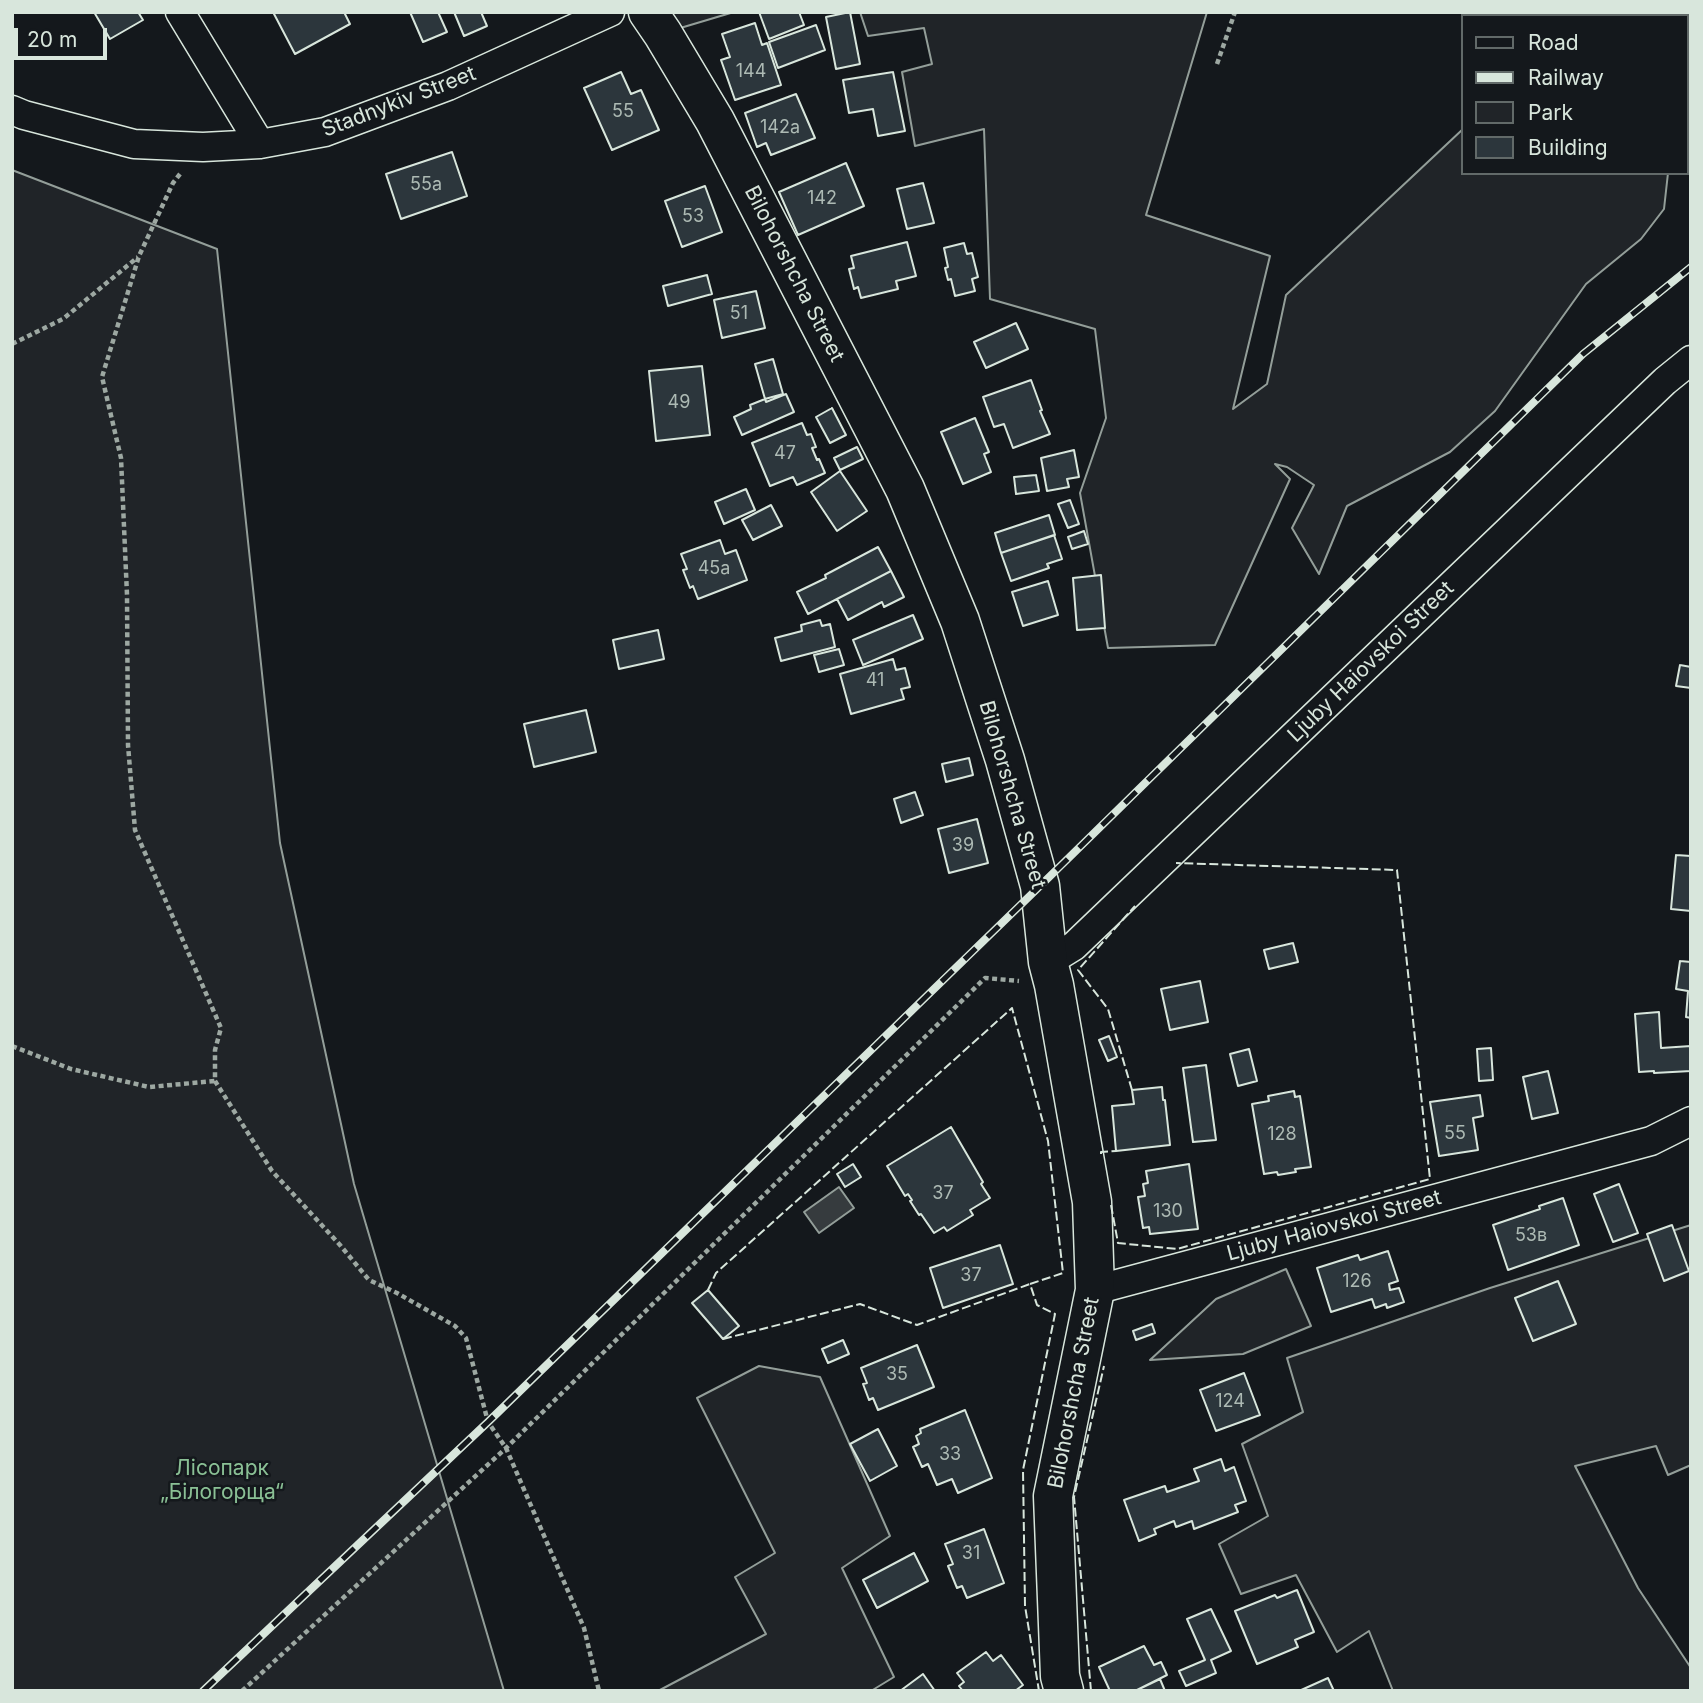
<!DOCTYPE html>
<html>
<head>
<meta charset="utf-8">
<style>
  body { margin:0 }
  #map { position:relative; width:1703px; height:1703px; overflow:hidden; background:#14181c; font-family:Inter,sans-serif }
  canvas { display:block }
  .frame { position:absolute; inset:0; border:14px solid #d8e6dc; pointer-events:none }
  .legend { position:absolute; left:1461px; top:14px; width:228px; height:161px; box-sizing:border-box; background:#14181c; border:2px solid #626a69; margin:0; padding:9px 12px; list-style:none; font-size:21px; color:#d8e6dc }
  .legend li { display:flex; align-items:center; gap:14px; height:35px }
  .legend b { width:35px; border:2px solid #626a69 }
  .scale { position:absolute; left:14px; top:28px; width:93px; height:32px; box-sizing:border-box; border:4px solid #d8e6dc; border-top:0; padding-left:9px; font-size:21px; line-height:24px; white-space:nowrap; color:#d8e6dc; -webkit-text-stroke:5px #14181c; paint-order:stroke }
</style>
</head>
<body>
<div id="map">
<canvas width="1703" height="1703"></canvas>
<div class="frame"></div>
<ul class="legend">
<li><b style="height:9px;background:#14181c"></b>Road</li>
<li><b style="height:9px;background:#d8e6dc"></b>Railway</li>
<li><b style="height:19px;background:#202428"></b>Park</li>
<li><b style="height:19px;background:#2c363c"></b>Building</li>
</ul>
<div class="scale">20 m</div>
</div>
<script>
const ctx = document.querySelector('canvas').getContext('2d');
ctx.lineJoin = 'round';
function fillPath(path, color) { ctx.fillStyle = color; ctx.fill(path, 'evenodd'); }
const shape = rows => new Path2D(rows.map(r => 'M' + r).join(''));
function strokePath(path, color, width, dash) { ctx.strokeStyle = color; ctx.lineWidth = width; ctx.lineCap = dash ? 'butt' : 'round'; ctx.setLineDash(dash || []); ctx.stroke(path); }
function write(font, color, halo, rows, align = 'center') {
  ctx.font = font + ' Inter,sans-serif'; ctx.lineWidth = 5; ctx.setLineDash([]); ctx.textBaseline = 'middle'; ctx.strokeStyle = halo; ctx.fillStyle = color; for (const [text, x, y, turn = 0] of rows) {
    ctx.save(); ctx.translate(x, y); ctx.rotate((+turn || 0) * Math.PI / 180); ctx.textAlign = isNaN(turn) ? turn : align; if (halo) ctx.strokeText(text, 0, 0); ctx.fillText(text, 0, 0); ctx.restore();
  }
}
const green = shape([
  [669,12,734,12,677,29,669,12],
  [860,12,1207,12,1146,215,1270,256,1233,409,1267,384,1286,295,1463,129,1463,173,1668,173,1664,209,1641,239,1586,284,1495,411,1450,452,1347,506,1319,574,1292,528,1314,485,1287,467,1275,464,1290,479,1215,645,1108,648,1080,493,1106,418,1095,329,990,299,984,129,915,146,902,72,932,64,924,28,868,36,860,12],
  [1635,12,1691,12,1691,62,1687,65,1687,16,1634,16,1635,12],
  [12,170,217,249,280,843,354,1184,504,1691,12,1691,12,170],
  [1691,1225,1691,1465,1668,1475,1656,1446,1575,1466,1638,1588,1691,1668,1691,1691,1393,1691,1369,1631,1337,1652,1296,1575,1241,1594,1219,1544,1268,1516,1242,1444,1303,1412,1287,1358,1490,1288,1691,1225],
  [1286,1269,1311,1326,1243,1354,1150,1360,1216,1299,1286,1269],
  [759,1366,820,1377,890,1536,842,1568,894,1677,871,1691,658,1691,766,1634,735,1577,775,1553,697,1398,759,1366]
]);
fillPath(green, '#202428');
strokePath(green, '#939e99', 2);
const water = shape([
  [839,1187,854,1208,819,1233,804,1212,839,1187]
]);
fillPath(water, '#363b3e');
strokePath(water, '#939e99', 2);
const building = shape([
  [94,12,138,12,143,20,110,39,94,12],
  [273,12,344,12,350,24,295,54,273,12],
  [410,12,438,12,447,32,423,42,410,12],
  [454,12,481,12,487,26,464,36,454,12],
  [759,12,799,12,804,25,769,39,759,12],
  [850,12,860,64,836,69,826,17,850,12],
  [755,23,762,45,767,43,781,85,735,100,721,60,730,57,722,34,755,23],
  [816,25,825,50,778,68,769,42,816,25],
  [621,72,631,94,641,90,659,130,612,150,584,88,621,72],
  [893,72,905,131,878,136,873,109,849,113,843,80,893,72],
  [796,94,815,138,771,155,766,143,757,147,745,113,796,94],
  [452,152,467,196,401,219,386,174,452,152],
  [846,163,864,206,798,235,779,192,846,163],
  [923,183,934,223,907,229,897,189,923,183],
  [705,186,722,232,682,247,665,201,705,186],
  [907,242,916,276,896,281,898,289,861,298,858,287,854,289,849,269,854,268,851,256,907,242],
  [964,243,967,254,972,253,978,277,972,279,975,291,955,296,951,279,948,280,945,268,948,267,944,248,964,243],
  [707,275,712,294,668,306,663,286,707,275],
  [756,291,765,328,722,338,714,300,756,291],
  [1016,323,1028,349,986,368,974,342,1016,323],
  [773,359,783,394,765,399,755,364,773,359],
  [702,366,710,435,656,441,649,371,702,366],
  [1031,380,1042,410,1040,411,1050,434,1013,448,1004,424,994,427,983,397,1031,380],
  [786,394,794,412,742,435,734,417,751,409,750,405,765,399,766,402,786,394],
  [832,408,846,435,830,443,816,417,832,408],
  [975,418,989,452,984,454,991,472,963,484,941,432,975,418],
  [802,423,807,435,811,434,816,447,812,448,817,460,819,459,825,473,797,485,793,477,770,486,752,443,802,423],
  [857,447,863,459,840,470,834,458,857,447],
  [1074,450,1079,477,1067,479,1069,487,1047,491,1041,458,1074,450],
  [840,471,867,511,837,531,811,492,840,471],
  [1036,475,1039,491,1016,494,1014,477,1036,475],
  [746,489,755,510,724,524,715,502,746,489],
  [1070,500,1079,524,1068,528,1058,504,1070,500],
  [771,505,782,526,753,540,742,520,771,505],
  [1049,515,1055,535,1001,553,995,533,1049,515],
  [1084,531,1088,544,1072,549,1068,537,1084,531],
  [1054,535,1062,559,1047,564,1049,568,1011,581,1001,553,1054,535],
  [720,540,725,554,736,550,747,580,698,599,693,586,690,588,683,570,687,569,681,554,720,540],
  [878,547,891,571,808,614,797,592,826,578,825,575,878,547],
  [891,571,904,597,884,607,882,602,848,620,837,599,891,571],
  [1101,575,1105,628,1077,630,1073,578,1101,575],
  [1048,581,1058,615,1023,626,1012,592,1048,581],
  [913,615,923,639,863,665,853,640,913,615],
  [820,620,822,626,830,624,835,647,781,661,775,638,802,631,801,625,820,620],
  [658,630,664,659,619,669,613,640,658,630],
  [839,649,844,665,819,672,814,655,839,649],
  [893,659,896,670,905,668,910,687,901,689,904,699,851,714,840,674,893,659],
  [1680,665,1691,667,1691,688,1676,686,1680,665],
  [586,710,596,752,534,767,524,724,586,710],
  [969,758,973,775,946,782,942,764,969,758],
  [915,792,923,815,901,823,894,799,915,792],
  [977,819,988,863,949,873,938,829,977,819],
  [1676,855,1691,856,1691,911,1671,909,1676,855],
  [1293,943,1298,962,1269,969,1264,950,1293,943],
  [1680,961,1691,962,1691,1018,1686,1017,1688,991,1676,989,1680,961],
  [1200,981,1208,1022,1170,1030,1161,989,1200,981],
  [1659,1012,1661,1048,1691,1046,1691,1071,1654,1073,1654,1071,1639,1072,1635,1014,1659,1012],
  [1109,1036,1117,1057,1108,1061,1099,1040,1109,1036],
  [1491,1048,1493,1080,1479,1081,1477,1049,1491,1048],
  [1249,1049,1257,1081,1238,1086,1230,1054,1249,1049],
  [1206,1065,1216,1140,1193,1142,1183,1068,1206,1065],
  [1548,1071,1558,1113,1532,1119,1523,1077,1548,1071],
  [1162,1087,1163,1100,1165,1100,1170,1145,1116,1151,1112,1106,1134,1104,1132,1090,1162,1087],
  [1294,1091,1295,1097,1300,1096,1311,1167,1295,1169,1296,1172,1278,1175,1277,1172,1264,1174,1252,1104,1269,1101,1268,1096,1294,1091],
  [1480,1095,1483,1116,1473,1118,1478,1150,1439,1156,1430,1102,1480,1095],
  [951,1127,983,1182,981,1184,990,1198,970,1210,973,1215,947,1231,944,1227,934,1233,921,1214,919,1215,910,1201,912,1200,908,1194,905,1196,887,1166,951,1127],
  [853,1164,861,1177,845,1187,837,1174,853,1164],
  [1189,1164,1198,1229,1150,1234,1149,1227,1143,1228,1138,1197,1145,1196,1143,1184,1148,1183,1146,1171,1189,1164],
  [1619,1184,1638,1233,1613,1242,1594,1194,1619,1184],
  [1563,1198,1579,1245,1508,1270,1493,1225,1540,1209,1539,1206,1563,1198],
  [1672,1225,1689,1271,1664,1281,1647,1234,1672,1225],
  [1000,1245,1013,1284,943,1308,930,1268,1000,1245],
  [1388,1251,1398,1281,1389,1284,1390,1290,1399,1288,1404,1302,1387,1308,1386,1304,1375,1308,1372,1299,1331,1312,1317,1268,1358,1255,1360,1260,1388,1251],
  [1558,1281,1576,1324,1533,1341,1515,1298,1558,1281],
  [708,1290,739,1326,723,1339,692,1303,708,1290],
  [1152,1324,1155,1333,1136,1340,1133,1331,1152,1324],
  [843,1340,849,1354,828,1363,822,1349,843,1340],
  [917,1345,934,1387,878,1410,873,1398,869,1400,863,1384,867,1383,861,1368,917,1345],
  [1244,1373,1260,1415,1216,1431,1200,1390,1244,1373],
  [965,1410,992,1478,958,1493,952,1479,937,1485,928,1464,922,1467,913,1447,919,1444,916,1436,921,1433,920,1429,965,1410],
  [878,1429,897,1466,870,1481,850,1444,878,1429],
  [1221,1459,1225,1471,1234,1467,1246,1501,1235,1505,1238,1512,1194,1529,1192,1521,1176,1527,1174,1521,1154,1529,1156,1534,1139,1541,1124,1500,1165,1486,1167,1492,1199,1481,1194,1469,1221,1459],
  [984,1529,1004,1583,967,1598,962,1586,957,1588,948,1566,953,1564,945,1544,984,1529],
  [914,1553,928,1581,877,1608,863,1580,914,1553],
  [1297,1590,1314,1632,1295,1640,1298,1647,1257,1664,1235,1611,1275,1595,1277,1598,1297,1590],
  [1211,1609,1231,1651,1211,1660,1216,1673,1186,1686,1179,1671,1205,1660,1187,1619,1211,1609],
  [1144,1646,1154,1665,1161,1662,1167,1675,1135,1691,1110,1691,1099,1667,1144,1646],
  [986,1652,993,1661,1001,1655,1023,1685,1015,1691,963,1691,959,1686,964,1682,957,1673,986,1652],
  [923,1674,935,1691,900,1691,923,1674],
  [1328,1678,1334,1691,1299,1691,1328,1678],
  [1160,1679,1165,1691,1135,1691,1160,1679]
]);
fillPath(building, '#2c363c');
strokePath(building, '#d8e6dc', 2);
const street = shape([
  [180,12,260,144],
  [12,110,24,115,134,144,203,147,260,144,325,132,448,86,610,12],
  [1048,962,1074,946,1665,381,1691,360],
  [1095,1290,1651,1141,1691,1121]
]);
const secondary = shape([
  [648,12,663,34,715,121,905,489,960,621,1005,760,1040,886,1048,962,1054,985,1092,1202,1095,1290,1053,1496,1060,1676,1064,1691]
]);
strokePath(street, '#d8e6dc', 31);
strokePath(secondary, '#d8e6dc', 41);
strokePath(shape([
  [1217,64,1235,12],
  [180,174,173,183,139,256,102,377,121,458,127,595,128,745,135,830,221,1028,215,1050,215,1081,272,1171,340,1245,369,1280,397,1293,455,1326,466,1338,488,1422,506,1448,584,1628,599,1691],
  [12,344,63,319,138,257],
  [12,1046,71,1069,149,1087,215,1081],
  [242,1691,506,1448,985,978,1019,981]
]), '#9da8a2', 4.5, [5, 3.5]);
strokePath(street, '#14181c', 28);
strokePath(secondary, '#14181c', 38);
const rail = shape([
  [203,1691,488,1422,1040,886,1583,354,1691,267]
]);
strokePath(rail, '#d8e6dc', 8);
strokePath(rail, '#14181c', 5, [16]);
strokePath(shape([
  [1132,1090,1108,1009,1078,970,1135,906],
  [1101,1154,1101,1152,1116,1151],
  [1111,1205,1118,1243,1177,1249,1430,1179,1397,870,1176,863],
  [708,1290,716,1273,1012,1008,1048,1141,1063,1273,1030,1284,1037,1305,1055,1314,1023,1470,1025,1606,1039,1691],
  [723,1339,860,1304,917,1325,1030,1284],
  [1091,1691,1074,1497,1104,1366]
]), '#d8e6dc', 2, [9, 3.5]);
write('18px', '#adbab4', null, [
  ["144",751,72],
  ["55",623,112],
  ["142а",780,128],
  ["55а",426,185],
  ["142",822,199],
  ["53",693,217],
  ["51",739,314],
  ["49",679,403],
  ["47",785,454],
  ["45а",714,569],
  ["41",875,681],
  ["39",963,846],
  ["55",1455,1134],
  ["128",1282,1135],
  ["37",943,1194],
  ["130",1168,1212],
  ["53в",1531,1236],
  ["37",971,1276],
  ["126",1357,1282],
  ["35",897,1375],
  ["124",1230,1402],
  ["33",950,1455],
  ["31",971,1554]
]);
write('21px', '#d8e6dc', '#14181c', [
  ["Stadnykiv Street",399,102,-21],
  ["Bilohorshcha Street",794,274,63],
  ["Ljuby Haiovskoi Street",1371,662,-44],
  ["Bilohorshcha Street",1012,795,74],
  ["Ljuby Haiovskoi Street",1334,1226,-15],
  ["Bilohorshcha Street",1074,1393,-79]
]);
write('21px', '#8ac095', '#14181c', [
  ["Лісопарк",222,1469],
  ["„Білогорща“",222,1493]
]);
</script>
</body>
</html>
